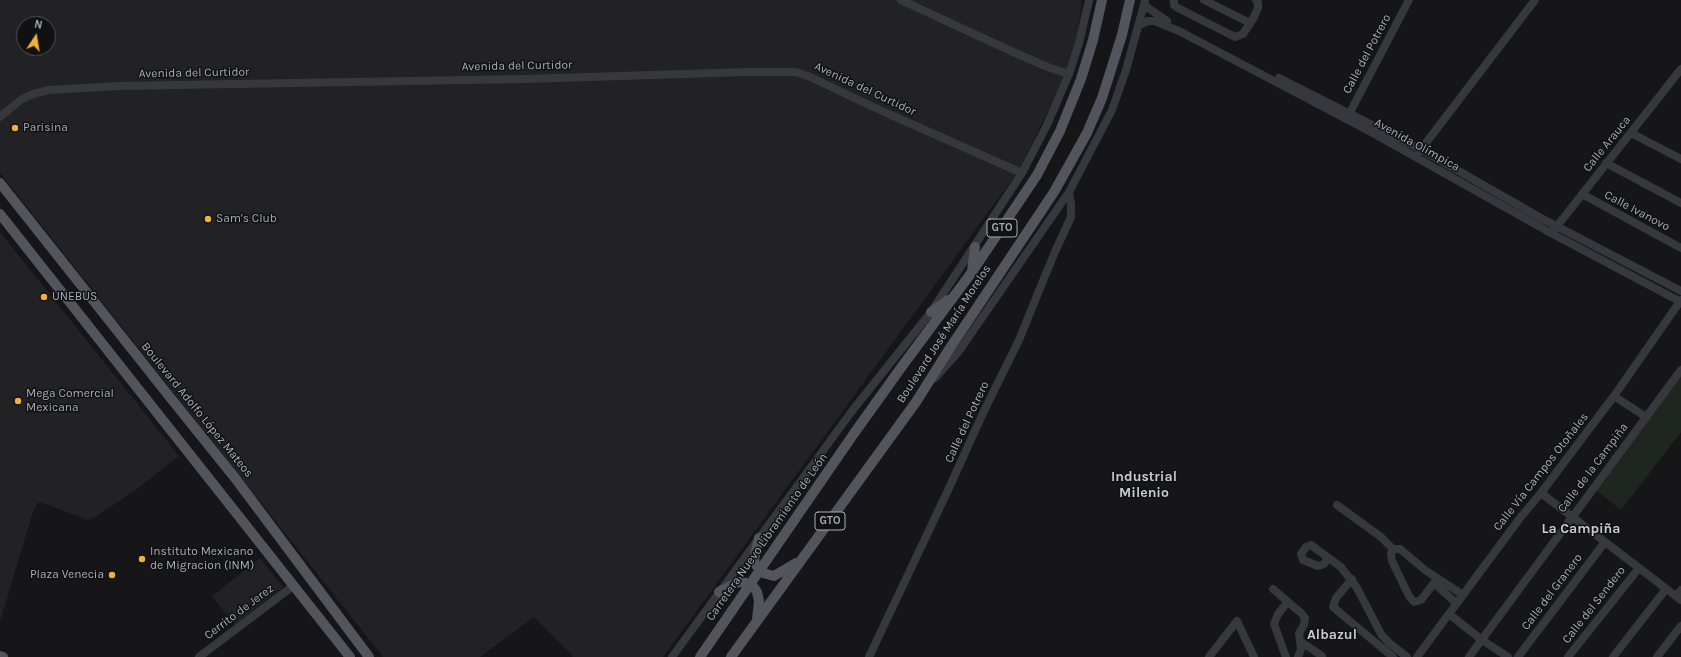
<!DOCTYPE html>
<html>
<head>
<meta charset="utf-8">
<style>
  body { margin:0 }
  #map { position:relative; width:1681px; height:657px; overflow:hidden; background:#161618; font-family:Karla,sans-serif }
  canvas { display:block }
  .north { position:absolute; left:16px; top:16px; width:40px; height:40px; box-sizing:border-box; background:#111113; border:1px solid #4d4f55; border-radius:50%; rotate:12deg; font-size:11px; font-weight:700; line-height:16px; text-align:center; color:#a8adb8 }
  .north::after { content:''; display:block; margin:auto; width:14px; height:18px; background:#f2b134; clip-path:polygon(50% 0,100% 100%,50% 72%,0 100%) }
</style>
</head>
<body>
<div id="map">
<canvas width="1681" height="657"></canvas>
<div class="north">N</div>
</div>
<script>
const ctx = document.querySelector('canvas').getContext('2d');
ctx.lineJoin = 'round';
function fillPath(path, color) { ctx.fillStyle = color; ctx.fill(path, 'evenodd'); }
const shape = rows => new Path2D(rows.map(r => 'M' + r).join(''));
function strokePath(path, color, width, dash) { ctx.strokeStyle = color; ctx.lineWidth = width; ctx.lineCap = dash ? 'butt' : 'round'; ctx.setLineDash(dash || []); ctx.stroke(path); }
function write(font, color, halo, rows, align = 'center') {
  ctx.font = font + ' Karla,sans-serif'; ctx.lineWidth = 3; ctx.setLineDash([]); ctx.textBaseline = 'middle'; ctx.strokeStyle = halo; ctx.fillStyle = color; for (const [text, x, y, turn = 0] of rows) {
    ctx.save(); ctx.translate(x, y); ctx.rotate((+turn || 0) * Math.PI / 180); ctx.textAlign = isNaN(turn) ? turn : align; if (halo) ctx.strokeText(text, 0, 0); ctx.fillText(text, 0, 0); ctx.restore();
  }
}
fillPath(shape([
  [0,0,1082,0,1074,59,1019,170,663,657,573,657,534,617,480,657,383,657,0,173],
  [24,24,48,24,48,48,24,48],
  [0,232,179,456,133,492,97,516,88,520,40,502,36,505,31,518,0,622],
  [260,558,283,587,235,625,212,596]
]), '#222225');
fillPath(shape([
  [1681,377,1681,432,1621,510,1596,490]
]), '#1e261f');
strokePath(shape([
  [901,0,1013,52,1050,68,1069,74],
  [1174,0,1174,5,1176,7,1235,37,1243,34,1253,19,1258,8,1258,3,1256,0],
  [1204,0,1250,23],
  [1144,5,1167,21],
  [1138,26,1148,21,1155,21,1181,32,1371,132,1551,233,1681,302],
  [1279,78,1422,150,1541,218,1681,291],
  [0,117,22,99,33,94,49,90,119,86,525,79,748,72,795,72,808,76,882,111,1022,173],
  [1347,118,1409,0],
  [1631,133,1681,159],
  [1419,152,1535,0],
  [1606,163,1681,203],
  [1582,194,1681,248],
  [1554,230,1681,69],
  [935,378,959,351,1069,192,1112,110,1126,70,1145,1],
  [1614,396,1646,417],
  [1541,493,1681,600],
  [1337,505,1381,537,1393,549,1400,549,1425,570,1463,595],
  [1393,549,1391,554,1392,561,1409,596,1414,602,1421,600,1437,579],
  [1328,558,1324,564,1318,566,1303,560,1301,554,1306,547,1311,545,1341,567,1357,588,1381,634,1389,643,1407,657],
  [1352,579,1336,598,1333,607,1393,657],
  [1434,583,1456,603],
  [1273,589,1301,613,1305,618,1304,625,1299,633,1301,649,1298,657],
  [1676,596,1681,590],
  [1449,614,1482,640,1508,657],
  [1300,641,1322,656],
  [199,657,293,586],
  [672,657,852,411,931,312,1022,173,1047,125,1069,74,1079,43,1089,0],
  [869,657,950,486,983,413,1019,340,1054,254,1071,217,1071,204,1069,192],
  [1209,657,1237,621,1254,657],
  [1286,657,1274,624,1278,614,1287,603],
  [1417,657,1520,518,1541,493,1614,396,1681,300],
  [1469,657,1681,370],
  [1518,657,1605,542],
  [1568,657,1639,568],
  [1613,657,1666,589],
  [1657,657,1681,626]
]), '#37383d', 8);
strokePath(shape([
  [0,183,169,396,235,478,369,657],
  [0,214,350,657],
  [972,271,975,247],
  [931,312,948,300],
  [855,432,903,365,972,272,1037,175,1060,131,1081,79,1093,40,1102,0],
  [759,538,754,559,755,564,763,573,774,576,796,563],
  [719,592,738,582,746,583,753,586,757,592,759,601,757,620],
  [0,656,3,657],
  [700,657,731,612],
  [731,657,916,402,950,348,1054,192,1087,133,1102,98,1122,35,1130,0]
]), '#53555c', 10);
strokePath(shape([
  [731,612,855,432]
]), '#53555c', 10);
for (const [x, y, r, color] of [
  [15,128,4,"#f2b134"],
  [208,219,4,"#f2b134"],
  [44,297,4,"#f2b134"],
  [18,401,4,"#f2b134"],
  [142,559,4,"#f2b134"],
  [112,575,4,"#f2b134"]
]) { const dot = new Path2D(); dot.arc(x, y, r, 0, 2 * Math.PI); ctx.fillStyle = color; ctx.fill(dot); strokePath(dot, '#111113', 1.5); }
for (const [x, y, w] of [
  [1002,228,30],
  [830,521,30]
]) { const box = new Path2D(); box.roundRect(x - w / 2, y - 9, w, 18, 3); ctx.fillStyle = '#111113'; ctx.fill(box); strokePath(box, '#a8adb8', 1); }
write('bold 11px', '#a8adb8', null, [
  ["GTO",1002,228],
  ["GTO",830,521]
]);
write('12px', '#a8adb8', '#111113', [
  ["Calle del Potrero",1367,54,-62],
  ["Avenida del Curtidor",517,66,-1],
  ["Avenida del Curtidor",194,73,-1],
  ["Avenida del Curtidor",865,89,25],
  ["Calle Arauca",1607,144,-51],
  ["Avenida Olímpica",1417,145,29],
  ["Calle Ivanovo",1637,211,28],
  ["Boulevard José María Morelos",944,334,-57],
  ["Boulevard Adolfo López Mateos",197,410,51],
  ["Calle del Potrero",967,422,-65],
  ["Calle de la Campiña",1593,468,-53],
  ["Calle Vía Campos Otoñales",1541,472,-52],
  ["Carretera Nuevo Libramiento de León",767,537,-55],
  ["Calle del Granero",1552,592,-53],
  ["Calle del Sendero",1594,605,-52],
  ["Cerrito de Jerez",239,612,-37]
]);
write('12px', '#a8adb8', '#111113', [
  ["Parisina",23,128],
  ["Sam's Club",216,219],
  ["UNEBUS",52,297],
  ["Mega Comercial",26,394],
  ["Mexicana",26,408],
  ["Instituto Mexicano",150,552],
  ["de Migracion (INM)",150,566],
  ["Plaza Venecia",104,575,"right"]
], 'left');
write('bold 14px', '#c9ccd4', '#111113', [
  ["Industrial",1144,477],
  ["Milenio",1144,493],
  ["La Campiña",1581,529],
  ["Albazul",1332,635]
]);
</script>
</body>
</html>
